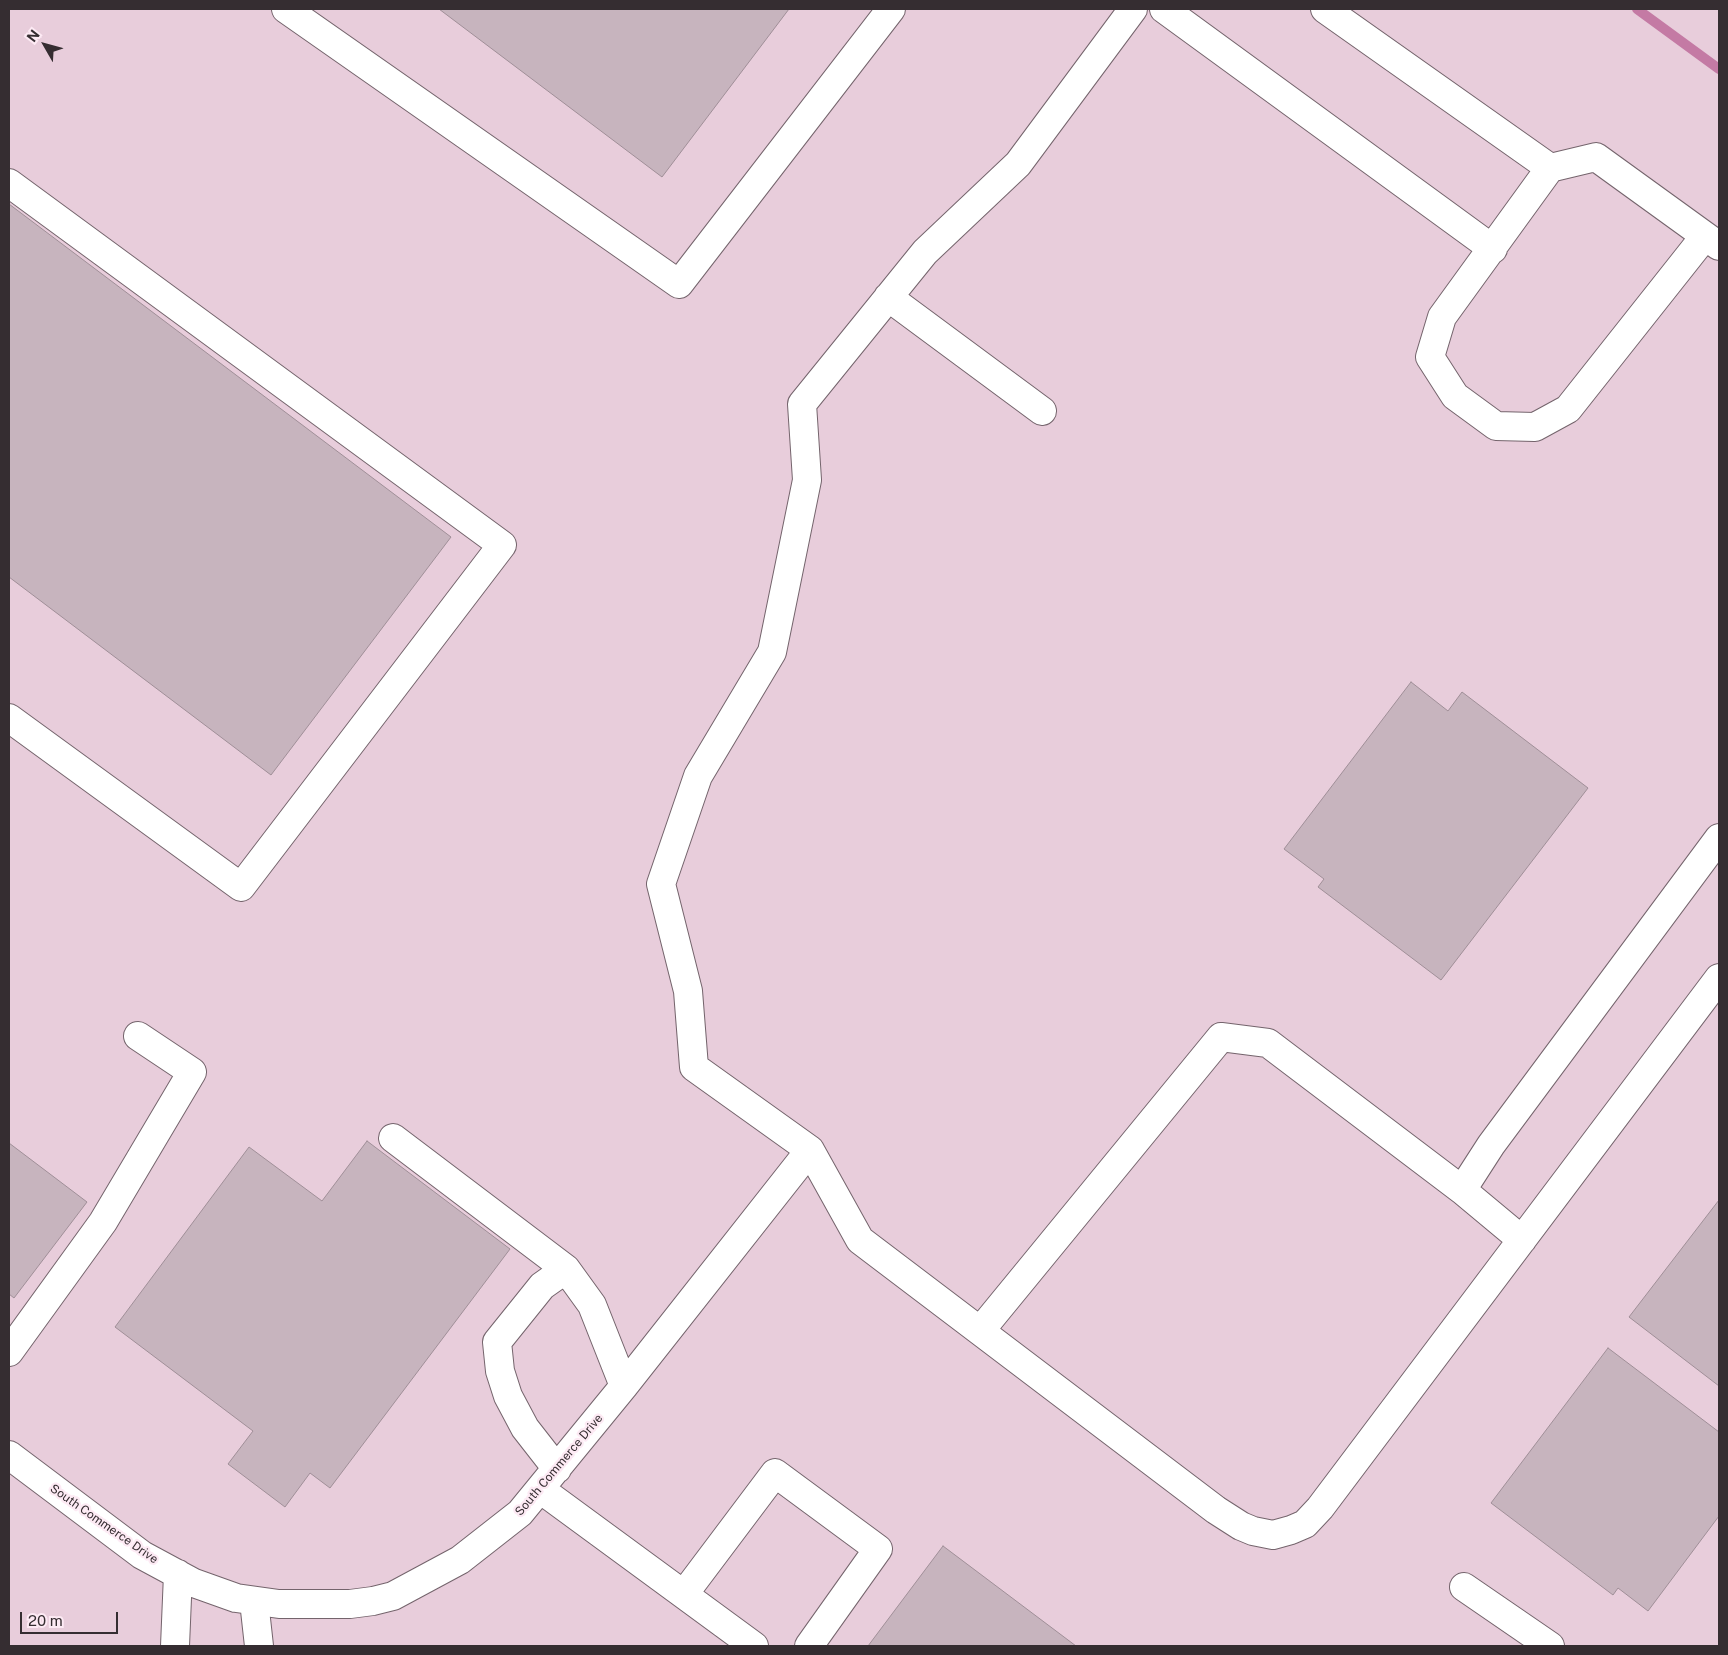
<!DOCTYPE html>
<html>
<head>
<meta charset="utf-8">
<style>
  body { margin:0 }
  #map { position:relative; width:1728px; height:1655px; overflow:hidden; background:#f0dde6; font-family:"Public Sans",sans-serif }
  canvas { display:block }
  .frame { position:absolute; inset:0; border:10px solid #352d31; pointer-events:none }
  .north { position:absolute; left:20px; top:20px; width:50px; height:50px; -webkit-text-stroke:4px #fdeaf4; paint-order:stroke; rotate:308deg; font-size:14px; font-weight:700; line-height:20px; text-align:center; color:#352d31 }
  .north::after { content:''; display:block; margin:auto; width:18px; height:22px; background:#352d31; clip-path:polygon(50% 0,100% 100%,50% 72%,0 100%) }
  .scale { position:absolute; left:20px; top:1612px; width:98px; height:22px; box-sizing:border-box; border:2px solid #352d31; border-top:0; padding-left:6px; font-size:15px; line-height:18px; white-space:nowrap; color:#352d31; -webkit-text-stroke:4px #fdeaf4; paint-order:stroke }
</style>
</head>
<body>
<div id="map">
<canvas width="1728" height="1655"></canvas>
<div class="frame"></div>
<div class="north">N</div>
<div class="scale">20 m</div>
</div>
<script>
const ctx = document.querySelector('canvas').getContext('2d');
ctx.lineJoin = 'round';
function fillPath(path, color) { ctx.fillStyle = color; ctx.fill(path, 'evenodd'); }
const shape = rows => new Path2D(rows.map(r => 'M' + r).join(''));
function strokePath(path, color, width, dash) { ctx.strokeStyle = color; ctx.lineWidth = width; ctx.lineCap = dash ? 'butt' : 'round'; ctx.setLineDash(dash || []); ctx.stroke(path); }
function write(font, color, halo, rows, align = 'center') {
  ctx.font = font + ' "Public Sans",sans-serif'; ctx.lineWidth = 4.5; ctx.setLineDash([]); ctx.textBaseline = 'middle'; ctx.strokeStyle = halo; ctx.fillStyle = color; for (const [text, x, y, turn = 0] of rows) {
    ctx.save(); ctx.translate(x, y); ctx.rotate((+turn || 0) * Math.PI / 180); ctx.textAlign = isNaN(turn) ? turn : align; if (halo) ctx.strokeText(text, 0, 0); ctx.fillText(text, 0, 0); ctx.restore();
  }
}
fillPath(shape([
  [9,9,1719,9,1719,1646,9,1646]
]), '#e8cddb');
strokePath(shape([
  [1637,9,1719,69]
]), '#c47aa4', 10);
const building = shape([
  [439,9,789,9,662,177,439,9],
  [9,204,451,537,271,775,9,577,9,204],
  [1411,682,1448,711,1462,692,1588,788,1441,980,1318,887,1324,879,1284,849,1411,682],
  [367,1141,510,1249,330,1488,310,1473,285,1507,228,1464,253,1431,115,1327,249,1147,322,1201,367,1141],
  [9,1143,87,1202,14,1298,9,1294,9,1143],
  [1719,1200,1719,1386,1629,1317,1719,1200],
  [1608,1348,1719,1432,1719,1516,1648,1611,1618,1588,1613,1595,1491,1503,1608,1348],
  [943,1546,1076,1646,868,1646,943,1546]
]);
fillPath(building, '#c7b4be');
strokePath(building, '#a08f98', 1);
const minor = shape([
  [286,9,679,284,891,9],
  [1164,9,1493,249],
  [1325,9,1550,168],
  [9,183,502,545,241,887,9,718],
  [1705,236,1568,409,1535,427,1496,426,1455,396,1430,357,1442,317,1550,168,1596,157,1719,246],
  [888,297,1042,411],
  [393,1138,566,1269,592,1305,624,1386],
  [810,1150,860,1240,1216,1510,1241,1526,1253,1531,1273,1535,1291,1530,1305,1524,1320,1508,1719,978],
  [1522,1240,1462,1190,1491,1145,1719,838],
  [980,1331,1221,1037,1268,1043,1462,1190],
  [9,1352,103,1222,192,1072,138,1036],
  [9,1455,142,1555,194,1583,236,1598,279,1604,350,1604,373,1601,393,1596,460,1560,520,1513,624,1386,810,1150,694,1067,688,991,661,884,698,776,772,652,807,480,802,404,925,252,1018,164,1133,9],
  [557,1469,525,1428,508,1396,500,1371,497,1342,542,1286,566,1269],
  [540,1489,754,1646],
  [1464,1587,1550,1646],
  [684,1594,775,1473,878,1549,809,1646],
  [254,1601,259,1646],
  [175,1646,178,1574]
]);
strokePath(minor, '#74646c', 30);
strokePath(minor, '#fff', 28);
write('12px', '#352d31', '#fdeaf4', [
  ["South Commerce Drive",559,1465,-50],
  ["South Commerce Drive",104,1524,35]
]);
</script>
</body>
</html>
